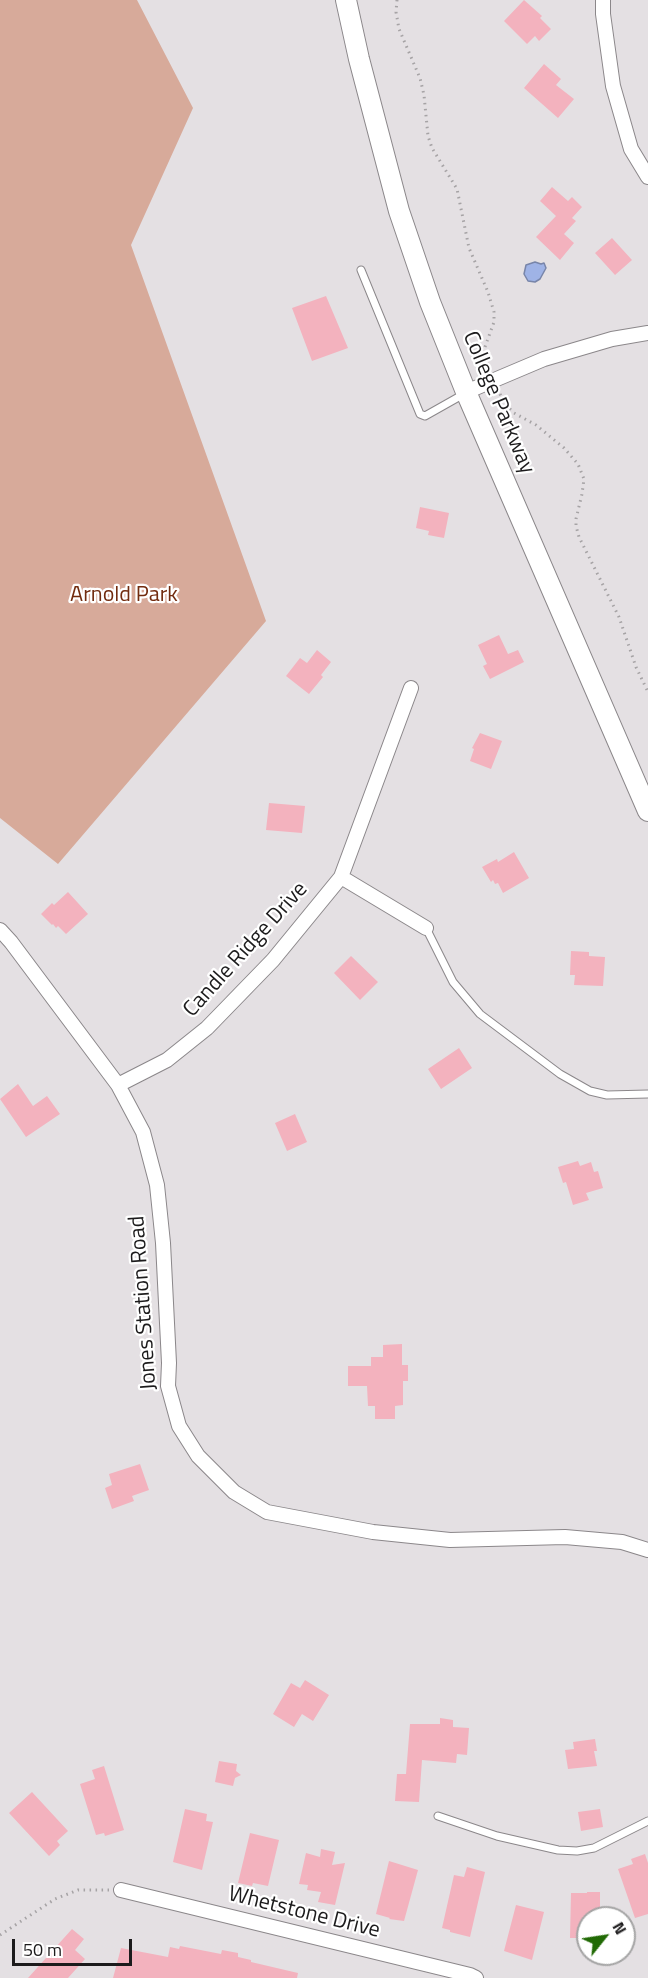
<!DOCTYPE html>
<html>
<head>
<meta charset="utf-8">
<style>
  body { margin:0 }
  #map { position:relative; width:648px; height:1978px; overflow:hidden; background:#e4e0e3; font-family:"Titillium Web",sans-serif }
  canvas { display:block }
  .north { position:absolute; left:576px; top:1906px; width:60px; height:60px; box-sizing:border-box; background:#fff; border:2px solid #a4a4a4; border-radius:50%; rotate:60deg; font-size:16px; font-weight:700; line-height:24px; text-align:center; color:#1c1b1c }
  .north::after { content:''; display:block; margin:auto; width:21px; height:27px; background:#216a05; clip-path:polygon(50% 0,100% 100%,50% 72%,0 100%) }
  .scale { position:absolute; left:12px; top:1939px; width:120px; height:27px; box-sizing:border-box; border:3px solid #1c1b1c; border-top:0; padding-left:8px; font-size:18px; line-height:21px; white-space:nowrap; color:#1c1b1c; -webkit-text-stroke:4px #fff; paint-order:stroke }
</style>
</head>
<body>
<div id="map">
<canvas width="648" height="1978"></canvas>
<div class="north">N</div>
<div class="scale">50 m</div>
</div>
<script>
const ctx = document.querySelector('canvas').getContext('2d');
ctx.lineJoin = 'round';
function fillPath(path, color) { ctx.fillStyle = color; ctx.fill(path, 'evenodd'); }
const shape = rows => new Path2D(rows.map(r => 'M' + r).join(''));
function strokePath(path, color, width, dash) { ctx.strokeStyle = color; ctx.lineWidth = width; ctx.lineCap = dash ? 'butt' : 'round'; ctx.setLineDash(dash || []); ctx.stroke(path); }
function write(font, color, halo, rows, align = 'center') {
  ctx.font = font + ' "Titillium Web",sans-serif'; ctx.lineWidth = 4.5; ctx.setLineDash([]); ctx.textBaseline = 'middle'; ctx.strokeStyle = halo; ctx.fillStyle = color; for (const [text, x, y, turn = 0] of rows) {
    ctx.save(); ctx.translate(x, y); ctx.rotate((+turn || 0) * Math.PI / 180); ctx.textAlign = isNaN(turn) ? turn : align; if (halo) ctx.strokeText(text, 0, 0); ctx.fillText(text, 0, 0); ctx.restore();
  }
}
fillPath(shape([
  [0,0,137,0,193,108,131,245,266,621,58,864,0,818]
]), '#d7aa9a');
const water = shape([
  [535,262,541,264,544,263,546,268,540,279,535,282,528,281,524,274,526,265,535,262]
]);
fillPath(water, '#9fb3e6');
strokePath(water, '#7885a9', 1.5);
fillPath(shape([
  [524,0,542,16,540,18,551,29,539,41,535,36,527,44,504,21],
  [544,64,561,79,556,85,574,99,558,118,524,88],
  [552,187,568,201,572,197,582,207,572,218,576,221,564,234,574,243,560,260,536,237,556,216,540,201],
  [612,238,632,260,615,275,595,253],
  [326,296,348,348,312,361,292,308],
  [420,507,449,513,444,538,428,535,429,531,416,528],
  [499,635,508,654,518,650,524,662,490,679,483,666,487,664,478,645],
  [317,650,331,662,321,675,323,677,309,694,286,676,300,658,307,663],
  [480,733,502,741,491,769,470,761,474,749,472,748],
  [269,803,305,806,302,833,266,830],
  [514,852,529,878,503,893,498,883,495,884,493,880,491,882,482,867,497,859,498,862],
  [68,892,88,914,66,934,58,926,56,928,53,924,52,925,41,914,52,903,54,905],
  [571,951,589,952,589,956,605,957,603,986,574,985,575,975,570,975],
  [351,956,378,982,360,1000,334,973],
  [459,1048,472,1068,441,1089,428,1069],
  [18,1084,33,1106,47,1096,60,1114,26,1137,0,1099],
  [295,1114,307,1142,287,1151,275,1123],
  [578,1161,580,1166,591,1162,594,1172,598,1171,603,1188,586,1193,589,1200,573,1205,566,1182,563,1183,558,1167],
  [402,1344,402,1365,408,1365,408,1381,403,1381,403,1405,395,1406,395,1419,375,1419,375,1406,368,1406,367,1386,348,1386,348,1366,371,1366,371,1357,383,1357,383,1345],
  [140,1464,149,1490,132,1496,134,1501,112,1509,105,1488,112,1485,109,1474],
  [305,1680,329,1695,313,1721,302,1714,294,1727,273,1714,291,1683,300,1688],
  [440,1718,453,1720,453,1727,469,1728,467,1755,457,1754,456,1763,422,1760,419,1802,395,1801,397,1774,406,1774,410,1724,440,1724],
  [595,1739,597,1751,594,1751,597,1766,568,1769,565,1750,574,1749,573,1742],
  [219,1761,237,1764,236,1771,241,1775,235,1778,233,1786,215,1782],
  [104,1766,124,1830,105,1836,104,1833,96,1835,80,1784,95,1779,92,1770],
  [32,1792,68,1831,57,1841,60,1845,49,1856,9,1813],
  [185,1809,207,1814,206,1821,213,1822,202,1870,173,1862],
  [600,1809,603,1827,581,1831,578,1812],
  [250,1833,279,1840,268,1886,253,1883,252,1886,238,1883],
  [321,1849,335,1852,332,1865,345,1863,335,1905,318,1902,321,1892,307,1890,308,1885,299,1884,306,1853,320,1857],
  [645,1854,648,1863,648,1914,635,1918,618,1869,633,1864,631,1859],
  [389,1861,418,1870,404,1921,389,1919,390,1918,376,1914],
  [467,1867,485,1872,470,1937,450,1932,450,1930,442,1928,454,1875,464,1877],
  [587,1892,600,1892,600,1918,588,1918,588,1938,570,1938,571,1893,587,1893],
  [516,1905,544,1912,532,1960,504,1951],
  [72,1929,84,1939,75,1950,85,1959,68,1978,28,1978],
  [180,1946,221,1954,222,1950,238,1953,238,1957,251,1960,251,1962,298,1973,297,1978,113,1978,121,1948,168,1957,170,1947,179,1949]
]), '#f3b2be');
const lane = shape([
  [361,270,420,414,425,416,464,394],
  [426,928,453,982,480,1014,560,1074,590,1091,607,1095,648,1094],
  [438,1816,497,1836,558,1850,577,1851,594,1848,648,1821]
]);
const street = shape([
  [603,0,603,14,613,86,631,149,648,177],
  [466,392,544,359,612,339,648,333],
  [341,877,426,928],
  [0,930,11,942,118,1085,143,1132,157,1185,163,1243,169,1363,168,1386,179,1426,198,1456,234,1492,267,1512,373,1532,450,1540,565,1537,622,1542,648,1550],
  [118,1085,167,1060,207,1028,273,960,341,877,411,688],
  [121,1890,470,1975,476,1978]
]);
const secondary = shape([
  [346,0,359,59,399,211,430,302,466,392,648,811]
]);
strokePath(lane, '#8b878a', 9);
strokePath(street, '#8b878a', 16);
strokePath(secondary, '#8b878a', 22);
strokePath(shape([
  [397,0,396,12,399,29,420,78,424,95,428,136,432,148,457,189,469,248,488,292,494,312,494,322,485,347,486,360,490,368],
  [500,394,505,404,514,413,536,425,564,448,578,464,584,479,582,494,576,519,576,526,579,537,619,617,636,667,648,692],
  [0,1935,55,1899,78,1890,109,1890]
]), '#a6a3a5', 3, [1.5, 4.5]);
strokePath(lane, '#fff', 7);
strokePath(street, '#fff', 14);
strokePath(secondary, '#fff', 20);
write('22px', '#1c1b1c', '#fff', [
  ["College Parkway",498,403,67],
  ["Candle Ridge Drive",246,950,-48],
  ["Jones Station Road",144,1303,-94],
  ["Whetstone Drive",304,1913,14]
]);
write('22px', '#722c0f', '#fff', [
  ["Arnold Park",124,596]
]);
</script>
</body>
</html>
